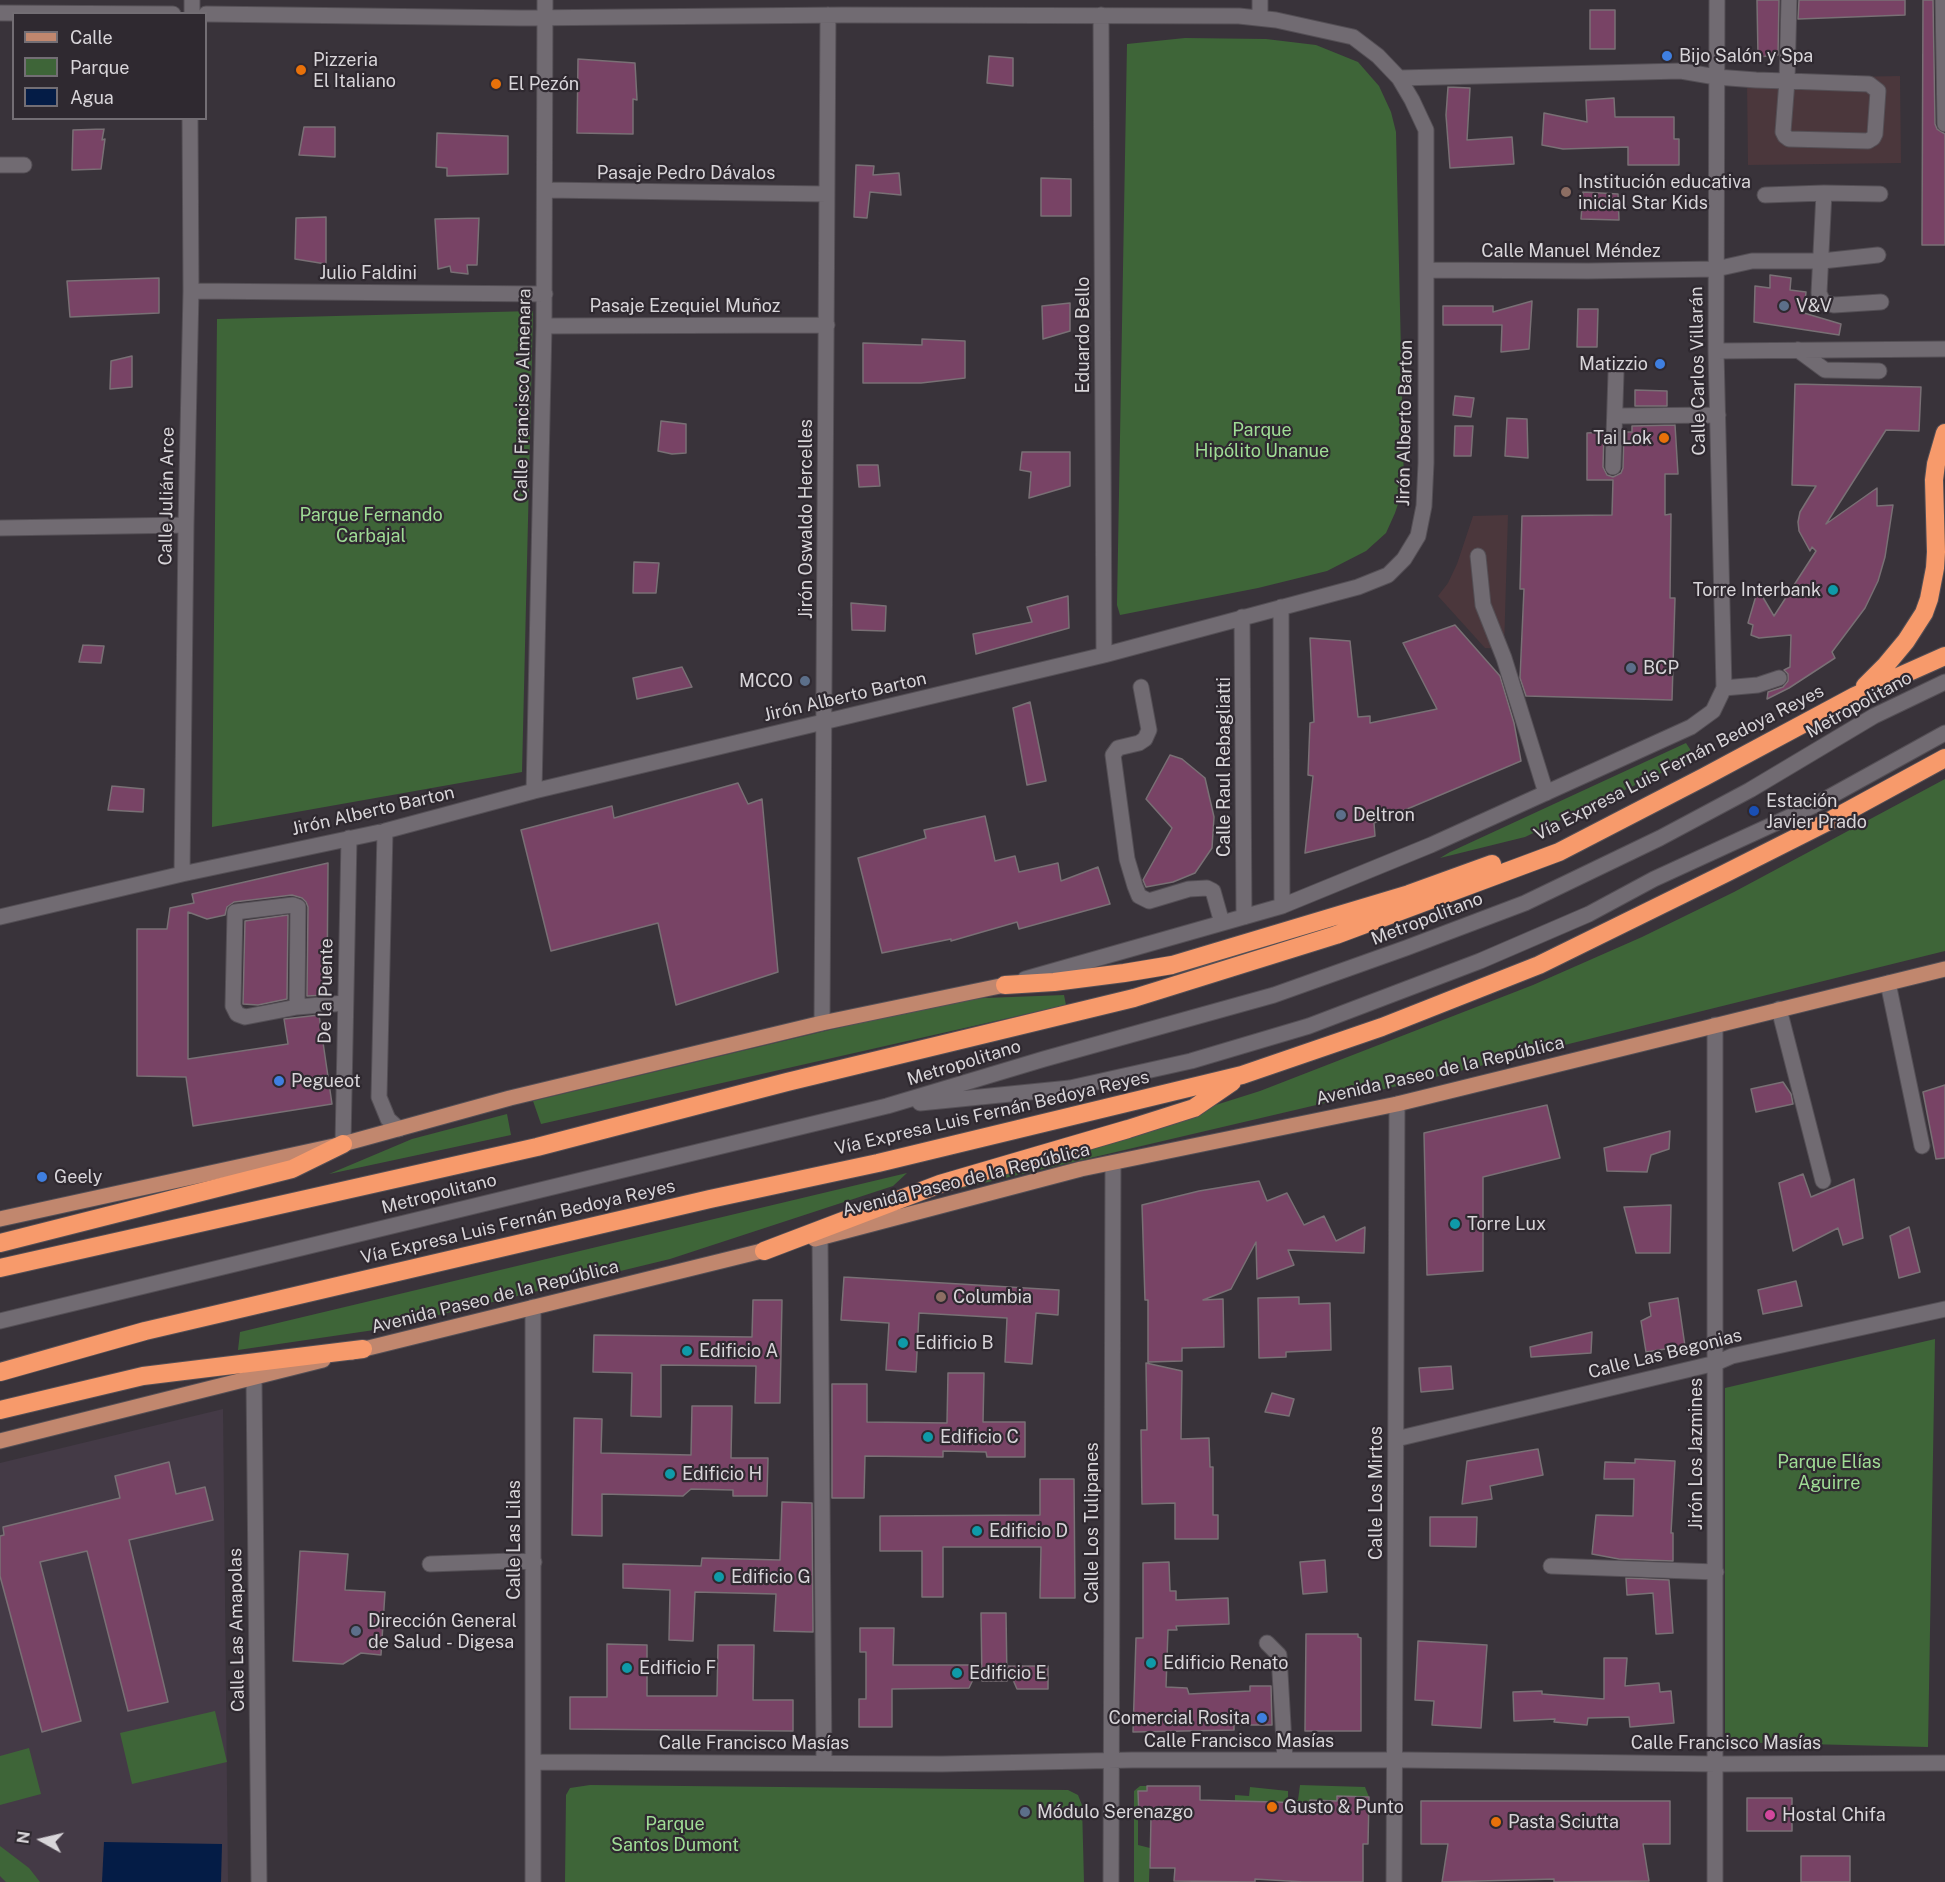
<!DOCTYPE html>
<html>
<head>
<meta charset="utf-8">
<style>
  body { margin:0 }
  #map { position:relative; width:1945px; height:1882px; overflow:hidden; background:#39333a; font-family:"Public Sans",sans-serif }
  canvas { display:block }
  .legend { position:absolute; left:12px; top:12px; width:195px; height:108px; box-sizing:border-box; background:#2f2930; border:2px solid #736e74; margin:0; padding:8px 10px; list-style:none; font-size:18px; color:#d8d5d9 }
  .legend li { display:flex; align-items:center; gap:12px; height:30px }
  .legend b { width:30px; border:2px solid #736e74 }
  .north { position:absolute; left:12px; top:1810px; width:60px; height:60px; -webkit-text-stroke:4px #2f2930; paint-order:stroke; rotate:278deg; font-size:16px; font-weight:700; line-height:24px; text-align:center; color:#d8d5d9 }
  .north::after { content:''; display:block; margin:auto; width:21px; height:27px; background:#d8d5d9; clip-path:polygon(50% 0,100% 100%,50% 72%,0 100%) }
</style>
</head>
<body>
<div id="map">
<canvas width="1945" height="1882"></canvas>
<ul class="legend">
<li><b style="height:8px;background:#c1876e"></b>Calle</li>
<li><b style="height:16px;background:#3e6538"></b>Parque</li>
<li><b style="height:16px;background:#041c46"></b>Agua</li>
</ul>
<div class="north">N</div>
</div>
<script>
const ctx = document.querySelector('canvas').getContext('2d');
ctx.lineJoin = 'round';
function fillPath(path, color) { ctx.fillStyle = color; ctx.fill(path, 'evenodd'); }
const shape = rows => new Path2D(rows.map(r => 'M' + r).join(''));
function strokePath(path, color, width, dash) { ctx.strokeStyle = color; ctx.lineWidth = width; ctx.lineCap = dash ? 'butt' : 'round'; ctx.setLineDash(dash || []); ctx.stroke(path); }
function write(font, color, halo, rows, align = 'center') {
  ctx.font = font + ' "Public Sans",sans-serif'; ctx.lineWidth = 4.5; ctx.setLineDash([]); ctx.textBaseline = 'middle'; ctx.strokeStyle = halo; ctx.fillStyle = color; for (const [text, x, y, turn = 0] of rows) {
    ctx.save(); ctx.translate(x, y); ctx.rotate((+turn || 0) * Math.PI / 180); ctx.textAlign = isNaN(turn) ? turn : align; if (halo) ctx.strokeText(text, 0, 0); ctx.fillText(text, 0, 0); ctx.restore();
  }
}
fillPath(shape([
  [223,1409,228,1882,0,1882,0,1463]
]), '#443a46');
fillPath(shape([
  [1900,76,1901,163,1748,165,1747,79],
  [1508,515,1504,649,1485,648,1438,596,1448,583,1457,564,1473,516]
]), '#4b373c');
fillPath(shape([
  [1185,38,1266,39,1316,45,1358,62,1379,86,1391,112,1396,132,1404,486,1395,513,1386,533,1366,551,1327,571,1258,588,1120,615,1117,605,1127,44],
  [533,311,522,772,212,827,217,319],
  [1686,743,1695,757,1525,837,1440,858,1450,852],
  [1945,779,1945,951,1423,1080,924,1197,1260,1091,1533,985,1642,937,1734,892],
  [1064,995,1066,1005,541,1124,533,1101,959,999],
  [507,1114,511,1135,329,1174,412,1139],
  [907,1173,893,1186,670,1259,381,1329,238,1350,240,1332],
  [1935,1339,1928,1747,1725,1742,1725,1388],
  [215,1711,227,1762,132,1784,120,1733],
  [29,1748,41,1794,0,1805,0,1756],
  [590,1785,1068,1790,1078,1795,1082,1805,1084,1882,565,1882,566,1795,570,1788],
  [1300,1785,1365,1787,1369,1797,1337,1796,1337,1813,1324,1800,1310,1800,1309,1803,1235,1801,1235,1795,1249,1796,1250,1787,1288,1791,1288,1799,1298,1800],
  [1140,1786,1147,1786,1146,1791,1138,1791,1138,1845,1150,1848,1149,1882,1134,1882,1134,1791],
  [0,1846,29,1868,40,1882,6,1882,0,1876]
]), '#3e6538');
fillPath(shape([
  [104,1842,222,1844,221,1882,102,1882]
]), '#041c46');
const building = shape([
  [1757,0,1779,0,1778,55,1758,57,1757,0],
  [1799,0,1905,0,1905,15,1798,19,1799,0],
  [1923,0,1933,0,1935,124,1937,129,1945,134,1945,245,1922,245,1923,0],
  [1590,10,1615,10,1615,49,1590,49,1590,10],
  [989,56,1013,58,1013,86,987,83,989,56],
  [578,59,635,63,637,100,633,99,633,134,577,133,578,59],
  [1448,87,1470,88,1467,140,1512,137,1514,164,1450,168,1446,115,1448,87],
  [1614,98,1615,117,1674,117,1674,139,1679,139,1679,165,1628,165,1628,147,1563,149,1542,145,1544,113,1587,122,1586,100,1614,98],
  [304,127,335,127,335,157,299,155,304,127],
  [104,129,102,140,105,139,101,169,72,170,73,130,104,129],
  [437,133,508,136,508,174,447,176,447,168,436,167,437,133],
  [856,165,874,166,873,175,899,173,901,195,870,192,867,218,854,217,856,165],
  [1041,178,1071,179,1071,216,1041,216,1041,178],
  [1583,192,1618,194,1619,220,1581,219,1583,192],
  [326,217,326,264,295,259,296,218,326,217],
  [479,218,477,265,467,265,468,274,451,272,450,266,438,269,435,219,479,218],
  [1770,275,1791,278,1790,290,1806,292,1804,313,1841,324,1839,335,1754,322,1755,286,1770,288,1770,275],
  [159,278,159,313,70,317,67,281,159,278],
  [1532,301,1529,349,1501,352,1502,325,1443,325,1443,306,1493,306,1493,312,1532,301],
  [1070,303,1070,331,1043,339,1042,306,1070,303],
  [1578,309,1598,309,1597,347,1577,347,1578,309],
  [922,339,965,341,965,378,921,383,863,383,863,343,922,345,922,339],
  [132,356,132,387,110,389,111,361,132,356],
  [1795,384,1921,387,1919,431,1886,430,1826,524,1877,488,1877,506,1893,505,1885,557,1878,581,1865,608,1832,652,1835,658,1789,688,1767,699,1768,692,1783,687,1788,681,1788,674,1784,670,1790,667,1791,635,1759,638,1751,635,1753,625,1748,623,1758,589,1774,616,1816,551,1812,547,1810,551,1799,531,1798,522,1800,512,1816,486,1792,485,1795,384],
  [1635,390,1667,391,1667,406,1635,406,1635,390],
  [1455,396,1474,398,1471,417,1453,415,1455,396],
  [1507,418,1527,419,1528,458,1505,456,1507,418],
  [661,421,686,424,686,453,672,454,658,451,661,421],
  [1675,425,1678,474,1665,474,1665,515,1671,514,1670,598,1675,598,1672,700,1526,696,1520,678,1524,589,1520,589,1522,516,1612,515,1613,480,1587,480,1587,433,1604,432,1603,467,1607,475,1613,477,1621,473,1623,468,1624,432,1632,432,1632,426,1675,425],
  [1455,426,1473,426,1471,456,1454,456,1455,426],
  [1022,452,1070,452,1070,486,1029,498,1031,472,1020,470,1022,452],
  [857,465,878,465,880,486,859,487,857,465],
  [634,562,659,563,656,593,633,593,634,562],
  [1068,596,1069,628,976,654,973,634,1032,622,1027,607,1068,596],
  [851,603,886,606,885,631,852,630,851,603],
  [1455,625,1500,676,1514,723,1521,761,1374,823,1375,836,1305,853,1313,776,1308,775,1310,723,1314,722,1310,638,1350,641,1358,717,1370,716,1370,723,1437,709,1403,643,1455,625],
  [83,645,104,646,101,663,79,662,83,645],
  [682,667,692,687,637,699,633,678,682,667],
  [1030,702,1046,781,1027,785,1013,708,1030,702],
  [1170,755,1182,759,1205,778,1214,817,1212,848,1195,873,1173,882,1146,887,1143,880,1172,828,1146,799,1170,755],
  [738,783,748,804,762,799,778,972,676,1005,658,923,551,951,521,830,612,806,614,818,738,783],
  [112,786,144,789,143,812,108,810,112,786],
  [985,816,995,861,1015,856,1019,872,1058,863,1061,881,1098,867,1110,904,1019,929,1017,922,951,941,951,939,882,953,858,858,926,838,924,830,985,816],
  [328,863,327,995,307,996,308,907,306,902,302,898,292,895,234,902,227,907,225,915,207,919,188,912,188,1059,288,1044,284,1019,319,1015,332,1104,193,1126,186,1077,137,1076,137,929,167,929,170,908,194,903,192,894,328,863],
  [288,915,287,999,258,1005,243,1004,245,921,288,915],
  [1783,1082,1791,1094,1793,1104,1756,1112,1751,1089,1783,1082],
  [1945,1085,1945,1158,1936,1159,1923,1092,1945,1085],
  [1547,1105,1560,1158,1483,1177,1483,1271,1427,1275,1424,1133,1547,1105],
  [1670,1131,1669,1149,1651,1155,1647,1172,1607,1171,1604,1148,1670,1131],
  [1803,1174,1811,1197,1854,1179,1863,1238,1843,1245,1838,1228,1793,1251,1779,1183,1803,1174],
  [1259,1181,1267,1201,1287,1193,1304,1225,1324,1216,1336,1241,1365,1227,1364,1253,1288,1250,1294,1265,1257,1279,1256,1242,1231,1289,1203,1300,1223,1299,1224,1347,1182,1348,1182,1361,1148,1362,1148,1300,1145,1300,1142,1205,1199,1191,1259,1181],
  [1671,1205,1670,1253,1636,1253,1624,1207,1671,1205],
  [1909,1227,1920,1272,1899,1278,1890,1236,1909,1227],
  [844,1277,1059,1290,1058,1315,1036,1313,1032,1364,1005,1362,1007,1318,919,1313,916,1372,886,1370,889,1323,841,1320,844,1277],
  [1796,1281,1802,1306,1763,1314,1758,1290,1796,1281],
  [1299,1297,1299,1304,1330,1303,1331,1350,1286,1352,1286,1357,1259,1358,1258,1298,1299,1297],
  [1678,1298,1685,1346,1646,1352,1641,1321,1651,1316,1649,1303,1678,1298],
  [753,1300,782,1300,780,1403,755,1403,756,1366,661,1365,661,1417,631,1416,632,1373,593,1372,594,1335,752,1337,753,1300],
  [1592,1332,1591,1353,1531,1357,1530,1347,1592,1332],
  [1146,1363,1182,1371,1181,1439,1209,1438,1210,1467,1213,1467,1213,1515,1218,1515,1218,1539,1175,1539,1175,1503,1142,1504,1141,1430,1147,1430,1146,1363],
  [1451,1366,1453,1389,1421,1392,1419,1368,1451,1366],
  [948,1373,984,1373,983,1422,1025,1422,1025,1457,987,1457,986,1452,943,1451,943,1457,865,1456,864,1498,832,1498,832,1384,867,1384,867,1422,947,1423,948,1373],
  [1272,1393,1294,1399,1289,1416,1265,1412,1272,1393],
  [692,1406,732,1406,731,1458,768,1458,767,1496,733,1496,733,1490,691,1489,683,1496,602,1494,602,1536,572,1535,574,1418,602,1419,601,1453,691,1455,692,1406],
  [1538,1449,1543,1475,1490,1486,1492,1499,1462,1504,1467,1461,1538,1449],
  [1635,1459,1675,1461,1671,1533,1673,1533,1673,1561,1619,1559,1592,1554,1596,1515,1633,1516,1634,1479,1604,1479,1605,1462,1635,1463,1635,1459],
  [169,1462,176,1494,205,1487,213,1520,129,1540,168,1702,128,1711,87,1551,40,1562,81,1721,42,1732,0,1576,0,1536,4,1535,3,1527,120,1498,115,1476,169,1462],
  [1040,1479,1074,1479,1075,1598,1040,1598,1041,1547,943,1547,943,1597,922,1597,922,1551,880,1551,880,1516,1040,1515,1040,1479],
  [782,1502,812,1503,813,1632,774,1631,776,1594,695,1592,693,1641,669,1640,670,1590,623,1588,623,1564,701,1566,702,1558,780,1560,782,1502],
  [1430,1517,1477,1517,1476,1547,1430,1546,1430,1517],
  [300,1551,348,1554,345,1590,385,1592,381,1655,361,1653,343,1664,293,1661,300,1551],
  [1325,1560,1327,1592,1303,1594,1300,1562,1325,1560],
  [1169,1562,1170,1591,1176,1591,1176,1600,1228,1598,1229,1624,1176,1626,1177,1630,1168,1630,1166,1687,1187,1688,1189,1694,1250,1691,1250,1686,1271,1686,1272,1725,1234,1725,1234,1730,1133,1732,1136,1638,1143,1638,1143,1563,1169,1562],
  [1626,1578,1669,1580,1673,1633,1656,1634,1653,1593,1627,1595,1626,1578],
  [981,1613,1006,1613,1007,1681,982,1681,981,1613],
  [860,1628,894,1628,893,1665,980,1665,969,1688,892,1689,892,1727,859,1727,859,1699,866,1699,866,1652,860,1652,860,1628],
  [1306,1634,1358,1634,1358,1637,1361,1638,1361,1731,1305,1731,1306,1634],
  [1418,1641,1487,1645,1481,1728,1432,1725,1434,1701,1415,1700,1418,1641],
  [607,1644,647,1645,647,1696,717,1696,718,1645,754,1645,753,1700,793,1700,793,1731,570,1729,570,1697,607,1697,607,1644],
  [1604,1658,1627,1658,1625,1686,1659,1683,1660,1692,1671,1691,1674,1723,1630,1727,1629,1717,1588,1718,1587,1725,1554,1722,1555,1719,1514,1721,1513,1692,1542,1691,1542,1694,1604,1699,1604,1658],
  [1007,1666,1048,1666,1048,1689,1017,1689,1007,1666],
  [1147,1786,1200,1786,1200,1800,1310,1803,1310,1800,1337,1801,1337,1796,1369,1797,1368,1844,1363,1844,1363,1882,1304,1882,1255,1879,1255,1882,1174,1881,1175,1868,1150,1868,1151,1817,1139,1817,1138,1791,1147,1791,1147,1786],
  [1747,1798,1792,1798,1792,1831,1747,1831,1747,1798],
  [1421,1801,1670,1801,1670,1844,1643,1844,1649,1881,1554,1882,1554,1879,1442,1882,1448,1844,1421,1844,1421,1801],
  [1801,1856,1850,1856,1850,1882,1801,1882,1801,1856]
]);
fillPath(building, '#784365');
strokePath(building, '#797075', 1.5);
const minor = shape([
  [1260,0,1260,18],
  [1943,0,1945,124],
  [0,13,173,14],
  [192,14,192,0],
  [1101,15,1104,655],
  [1399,78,1681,71,1716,77,1756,80,1787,81,1869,84,1878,91,1875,134,1873,138,1868,141,1789,139,1785,136,1783,132,1787,81,1789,0],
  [0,165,24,165],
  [545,190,827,194],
  [1824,193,1880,194],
  [1765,195,1824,193,1819,293,1823,302,1834,305,1881,302],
  [1427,270,1588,271,1716,269,1752,261,1822,261,1878,255],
  [191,291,545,294],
  [544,326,827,325],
  [1798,350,1825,370,1879,371],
  [1716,351,1945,349],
  [1615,416,1718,415],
  [1613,467,1616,373],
  [0,528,186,525],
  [1478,556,1483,605,1504,658,1546,793],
  [1281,607,1282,906],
  [1242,617,1244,917],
  [1141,687,1149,730,1145,739,1139,743,1118,748,1113,755,1127,859,1135,886,1139,896,1149,901,1189,889,1207,888,1213,891,1222,923],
  [1724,688,1758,685,1779,678],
  [534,791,544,326,545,0],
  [385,831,379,1097,388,1119,399,1129],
  [182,874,186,525,191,291,190,118],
  [0,917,182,874,385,831,534,791,1104,655,1358,587,1388,575,1404,559,1418,536,1424,506,1426,463,1426,130,1412,100,1399,78,1378,56,1353,37,1276,20,1239,16,842,15,521,18,206,14],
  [1025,979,1282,906,1431,845,1691,727,1713,711,1724,688,1716,351,1717,0],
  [1888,983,1922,1146],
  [297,1007,298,907,293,905,235,912,233,1006,237,1014,245,1017,297,1007,345,1003],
  [1779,1009,1823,1181],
  [822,1023,828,15],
  [920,1103,1070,1088,1191,1061,1309,1026,1480,961,1589,914,1654,879,1813,806,1945,733],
  [343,1144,349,838],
  [820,1238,824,1763],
  [533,1307,533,1882],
  [0,1321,887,1106,1044,1059,1274,995,1406,948,1525,903,1660,838,1750,790,1874,716,1945,682],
  [254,1379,259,1882],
  [1396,1439,1716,1363,1732,1356,1945,1309],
  [430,1564,512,1561,534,1562],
  [1551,1566,1716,1572],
  [1267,1643,1279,1655,1285,1760],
  [534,1762,942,1764,1132,1760,1408,1760,1716,1764,1945,1763],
  [1111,1882,1113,1163],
  [1394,1882,1397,1104],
  [1715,1882,1715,1025]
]);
const major = shape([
  [0,1219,343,1144,510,1098,822,1023,1005,985],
  [815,1239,1081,1169,1397,1104,1945,969],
  [352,1352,774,1248],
  [0,1441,323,1360]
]);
const highway = shape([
  [1865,686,1886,665,1906,641,1924,613,1929,599,1935,568,1936,552,1934,480,1936,464,1945,433],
  [1005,985,1054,982,1124,973,1172,965,1409,894,1492,864],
  [0,1243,292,1169,343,1144],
  [764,1251,940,1184,1128,1129,1194,1108,1232,1082],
  [0,1268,537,1147,787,1082,1134,998,1336,935,1559,852,1704,777,1855,696,1945,656],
  [0,1372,145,1331,710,1199,878,1163,1242,1075,1382,1027,1539,965,1724,874,1833,819,1945,758],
  [0,1410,143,1376,363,1349]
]);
strokePath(minor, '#544f55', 17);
strokePath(major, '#544f55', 17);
strokePath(highway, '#544f55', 20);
strokePath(minor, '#716b72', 15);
strokePath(major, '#c1876e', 15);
strokePath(highway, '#f79a6b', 18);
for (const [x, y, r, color] of [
  [1667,56,6,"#3f7fe0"],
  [301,70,6,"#e8710a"],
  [496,84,6,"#e8710a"],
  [1566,192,6,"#8d6e63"],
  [1784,306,6,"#5c6f8a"],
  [1660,364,6,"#3f7fe0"],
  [1664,438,6,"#e8710a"],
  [1833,590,6,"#0f9aa8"],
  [1631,668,6,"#5c6f8a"],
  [805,681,6,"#5c6f8a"],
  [1754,811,6,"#1a4fb4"],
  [1341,815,6,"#5c6f8a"],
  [279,1081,6,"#3f7fe0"],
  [42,1177,6,"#3f7fe0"],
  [1455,1224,6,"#0f9aa8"],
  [941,1297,6,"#8d6e63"],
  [903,1343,6,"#0f9aa8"],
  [687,1351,6,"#0f9aa8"],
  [928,1437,6,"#0f9aa8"],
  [670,1474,6,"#0f9aa8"],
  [977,1531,6,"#0f9aa8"],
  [719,1577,6,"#0f9aa8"],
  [356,1631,6,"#5c6f8a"],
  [1151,1663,6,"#0f9aa8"],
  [627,1668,6,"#0f9aa8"],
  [957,1673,6,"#0f9aa8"],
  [1262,1718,6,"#3f7fe0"],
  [1272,1807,6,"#e8710a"],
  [1025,1812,6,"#5c6f8a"],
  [1770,1815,6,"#d1479c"],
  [1496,1822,6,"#e8710a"]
]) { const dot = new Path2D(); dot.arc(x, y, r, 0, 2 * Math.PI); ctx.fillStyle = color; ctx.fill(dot); strokePath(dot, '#2f2930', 2); }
write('18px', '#d8d5d9', '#2f2930', [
  ["Bijo Salón y Spa",1679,56],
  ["Pizzeria",313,60],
  ["El Italiano",313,81],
  ["El Pezón",508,84],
  ["Institución educativa",1578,182],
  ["inicial Star Kids",1578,203],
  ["V&V",1796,306],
  ["Matizzio",1648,364,"right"],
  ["Tai Lok",1652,438,"right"],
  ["Torre Interbank",1821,590,"right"],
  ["BCP",1643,668],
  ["MCCO",793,681,"right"],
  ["Estación",1766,801],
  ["Javier Prado",1766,822],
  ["Deltron",1353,815],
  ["Pegueot",291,1081],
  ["Geely",54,1177],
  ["Torre Lux",1467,1224],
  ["Columbia",953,1297],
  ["Edificio B",915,1343],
  ["Edificio A",699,1351],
  ["Edificio C",940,1437],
  ["Edificio H",682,1474],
  ["Edificio D",989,1531],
  ["Edificio G",731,1577],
  ["Dirección General",368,1621],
  ["de Salud - Digesa",368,1642],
  ["Edificio Renato",1163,1663],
  ["Edificio F",639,1668],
  ["Edificio E",969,1673],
  ["Comercial Rosita",1250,1718,"right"],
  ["Gusto & Punto",1284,1807],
  ["Módulo Serenazgo",1037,1812],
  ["Hostal Chifa",1782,1815],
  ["Pasta Sciutta",1508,1822]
], 'left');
write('18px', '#d8d5d9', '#2f2930', [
  ["Pasaje Pedro Dávalos",686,173],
  ["Calle Manuel Méndez",1571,251],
  ["Julio Faldini",368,273],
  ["Pasaje Ezequiel Muñoz",685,306],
  ["Eduardo Bello",1083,335,-90],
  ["Calle Carlos Villarán",1698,371,-91],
  ["Calle Francisco Almenara",523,395,-89],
  ["Jirón Alberto Barton",1405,423,-89],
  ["Calle Julián Arce",167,496,-89],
  ["Jirón Oswaldo Hercelles",806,519,-90],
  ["Jirón Alberto Barton",845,697,-13],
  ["Metropolitano",1859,705,-29],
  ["Vía Expresa Luis Fernán Bedoya Reyes",1679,763,-27],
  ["Calle Raul Rebagliatti",1224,767,-90],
  ["Jirón Alberto Barton",373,811,-13],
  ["Metropolitano",1427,919,-21],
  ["De la Puente",326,991,-89],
  ["Metropolitano",964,1063,-17],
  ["Avenida Paseo de la República",1440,1071,-13],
  ["Vía Expresa Luis Fernán Bedoya Reyes",992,1113,-13],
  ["Avenida Paseo de la República",966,1180,-14],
  ["Metropolitano",439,1194,-14],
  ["Vía Expresa Luis Fernán Bedoya Reyes",518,1222,-13],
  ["Avenida Paseo de la República",495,1297,-14],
  ["Calle Las Begonias",1665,1354,-14],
  ["Jirón Los Jazmines",1696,1454,-90],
  ["Calle Los Mirtos",1376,1493,-90],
  ["Calle Los Tulipanes",1092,1523,-90],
  ["Calle Las Lilas",514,1540,-90],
  ["Calle Las Amapolas",237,1630,-91],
  ["Calle Francisco Masías",1239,1741],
  ["Calle Francisco Masías",754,1743],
  ["Calle Francisco Masías",1726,1743]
]);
write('18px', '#9fdc95', '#2f2930', [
  ["Parque",1262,430],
  ["Hipólito Unanue",1262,451],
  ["Parque Fernando",371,515],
  ["Carbajal",371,536],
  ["Parque Elías",1829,1462],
  ["Aguirre",1829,1483],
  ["Parque",675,1824],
  ["Santos Dumont",675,1845]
]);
</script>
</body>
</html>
